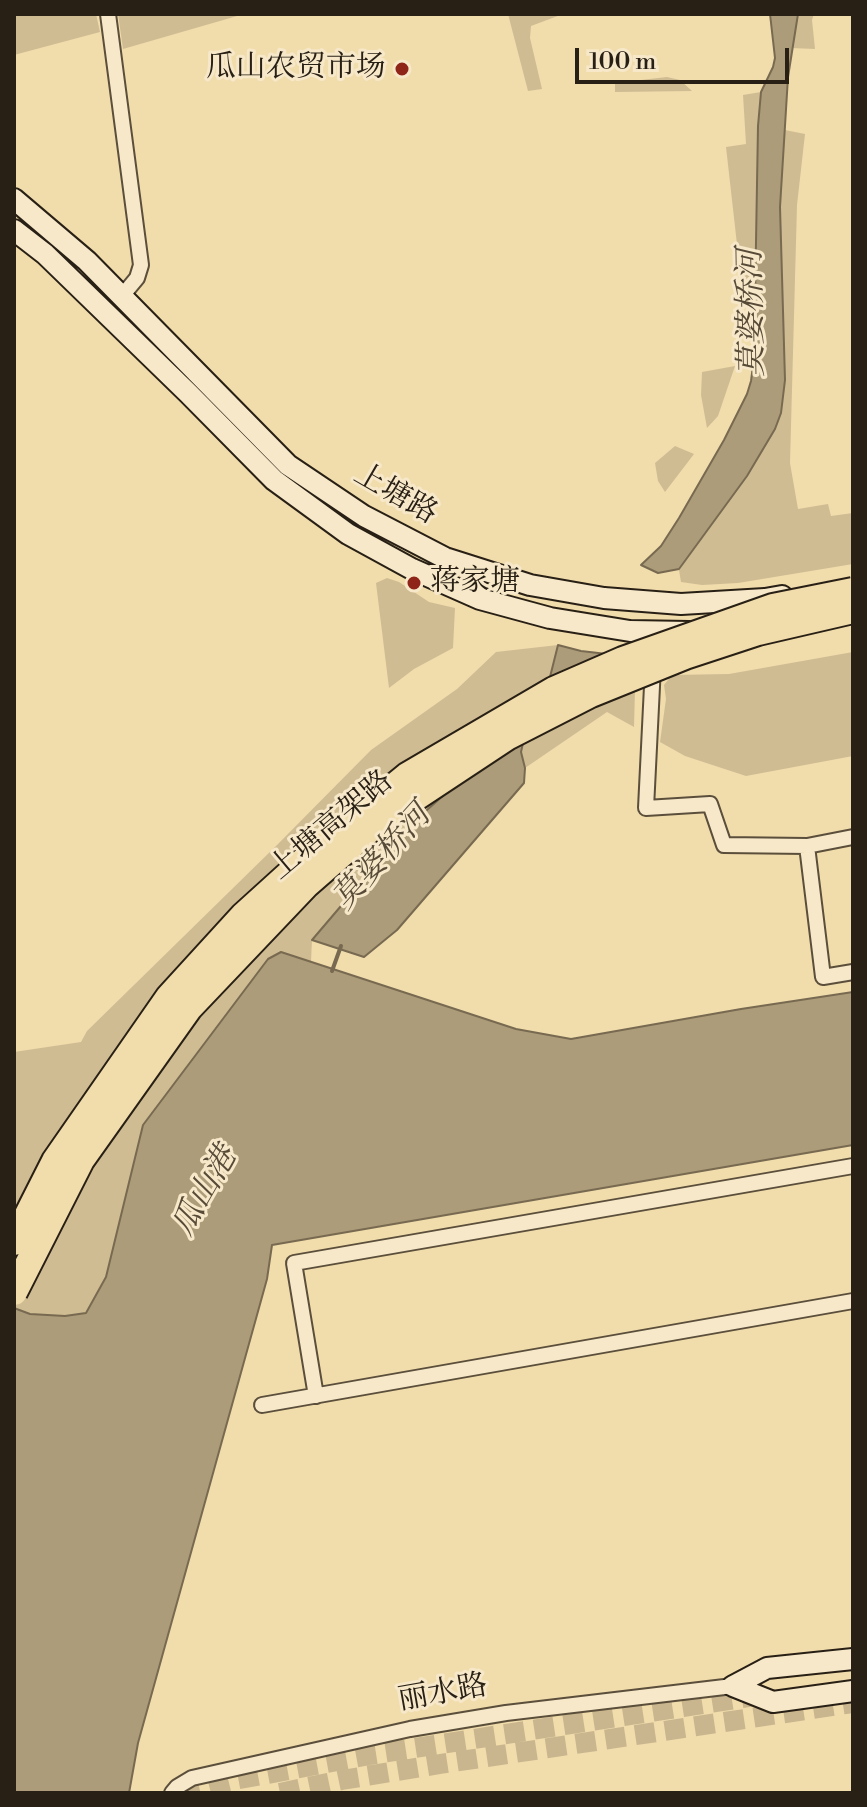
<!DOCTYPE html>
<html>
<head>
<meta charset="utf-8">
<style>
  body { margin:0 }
  #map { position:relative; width:867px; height:1807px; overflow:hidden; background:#f1dcac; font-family:"Libre Bodoni",serif }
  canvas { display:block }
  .frame { position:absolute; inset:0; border:16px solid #292015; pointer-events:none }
  .scale { position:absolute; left:575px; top:48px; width:214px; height:36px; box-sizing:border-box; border:4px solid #292015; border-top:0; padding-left:10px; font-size:24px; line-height:28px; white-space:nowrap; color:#292015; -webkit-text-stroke:6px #f6e8c9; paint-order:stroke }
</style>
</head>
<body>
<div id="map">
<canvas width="867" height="1807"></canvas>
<div class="frame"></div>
<div class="scale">100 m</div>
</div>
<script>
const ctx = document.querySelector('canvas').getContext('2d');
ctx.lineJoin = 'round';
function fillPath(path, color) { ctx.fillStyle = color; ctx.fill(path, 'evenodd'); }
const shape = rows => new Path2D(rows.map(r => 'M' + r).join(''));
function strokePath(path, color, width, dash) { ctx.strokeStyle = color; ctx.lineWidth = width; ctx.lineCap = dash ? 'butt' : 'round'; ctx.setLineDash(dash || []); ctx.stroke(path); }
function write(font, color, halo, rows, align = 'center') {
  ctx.font = font + ' "Libre Bodoni","Noto Serif SC",serif'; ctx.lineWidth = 6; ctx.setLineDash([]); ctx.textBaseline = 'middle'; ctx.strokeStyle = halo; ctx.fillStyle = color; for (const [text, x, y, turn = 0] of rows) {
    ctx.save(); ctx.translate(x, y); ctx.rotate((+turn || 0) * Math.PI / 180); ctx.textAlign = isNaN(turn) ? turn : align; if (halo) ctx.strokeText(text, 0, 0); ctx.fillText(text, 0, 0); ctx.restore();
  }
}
fillPath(shape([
  [14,14,96,14,100,32,14,55],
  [118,14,244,14,123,49],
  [508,14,563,14,531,26,530,38,542,89,528,91],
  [798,14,814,14,812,20,815,49,791,48],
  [667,77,680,80,692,91,615,92,615,83],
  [761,92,758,126,754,337,739,262,726,147,746,144,743,95],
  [785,130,805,134,797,205,790,463,798,509,828,504,831,516,853,513,853,564,738,583,702,585,681,582,679,570,747,476,775,429,781,413,785,380,780,207],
  [735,366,718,416,707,428,701,395,702,372],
  [675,446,694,454,665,492,658,481,655,463],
  [387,578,399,582,429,602,455,608,453,648,414,669,389,688,376,583],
  [558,645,550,677,454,786,410,825,312,940,311,962,281,952,268,959,143,1125,106,1277,85,1313,65,1316,30,1314,14,1308,14,1052,81,1042,87,1031,277,845,371,750,457,689,496,652],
  [853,652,853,756,746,776,685,756,660,742,666,699,664,685,672,675,729,674],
  [635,689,634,727,607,712,525,768,521,752,523,743]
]), '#cfbc92');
const water = shape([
  [770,14,798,14,788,77,780,207,785,380,781,413,775,429,747,476,679,569,658,573,641,565,661,546,679,518,724,440,747,394,751,381,754,358,758,126,761,92,773,67,775,58,770,14],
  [558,645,581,651,607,654,550,677,558,645],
  [523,743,521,752,525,768,524,783,397,930,364,957,312,940,410,825,454,786,523,743],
  [281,952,516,1029,571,1039,741,1009,853,992,853,1145,272,1245,267,1279,138,1743,129,1793,14,1793,14,1308,30,1314,65,1316,86,1313,106,1277,143,1125,268,959,281,952]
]);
fillPath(water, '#ad9c79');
strokePath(water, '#786a51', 2);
strokePath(shape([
  [332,971,341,946]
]), '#786a51', 4);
strokePath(shape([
  [180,1793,229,1781,375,1754,762,1695],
  [280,1793,342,1780,440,1764,853,1703]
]), '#c9b68e', 20, [20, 10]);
const street = shape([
  [108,14,141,265,137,278,122,296],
  [653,666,646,808,710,804,724,845,807,846,853,837],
  [807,846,823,977,853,972],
  [316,1396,294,1263,853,1166],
  [262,1405,853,1301],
  [172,1793,177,1787,192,1778,410,1729,506,1713,733,1686]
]);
const secondary = shape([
  [14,199,87,261,288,465,364,516,445,558,530,585,604,598,681,604,765,599,782,596],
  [14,230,45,254,188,393,274,480,348,534,412,569,480,599,550,618,630,631,689,632],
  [733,1686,767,1668,853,1659],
  [733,1686,773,1702,853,1691]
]);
strokePath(street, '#5b4f3b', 18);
strokePath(secondary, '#292015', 24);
strokePath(street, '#f6e8c9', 14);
strokePath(secondary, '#f6e8c9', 20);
const highwayBridge = shape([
  [14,1242,55,1161,169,997,243,916,307,858,407,776,554,690,623,660,773,607,853,591],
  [14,1292,81,1160,189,1008,306,885,377,823,507,737,591,694,685,656,758,632,853,610]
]);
strokePath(highwayBridge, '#292015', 30, []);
strokePath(highwayBridge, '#f1dcac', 26);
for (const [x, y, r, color] of [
  [402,69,8,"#8f2418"],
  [414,583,8,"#8f2418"]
]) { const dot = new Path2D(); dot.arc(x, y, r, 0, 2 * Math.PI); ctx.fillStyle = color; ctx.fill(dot); strokePath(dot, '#f6e8c9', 3); }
write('30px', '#292015', '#f6e8c9', [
  ["瓜山农贸市场",386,69],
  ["蒋家塘",430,583,"left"]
], 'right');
write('30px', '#292015', '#f6e8c9', [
  ["上塘路",395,495,30],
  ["上塘高架路",332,826,-40],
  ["丽水路",443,1694,-10]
]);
write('italic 32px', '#574b38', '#f6e8c9', [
  ["莫婆桥河",753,313,-91],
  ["莫婆桥河",383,858,-48],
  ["瓜山港",206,1192,-60]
]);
</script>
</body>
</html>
